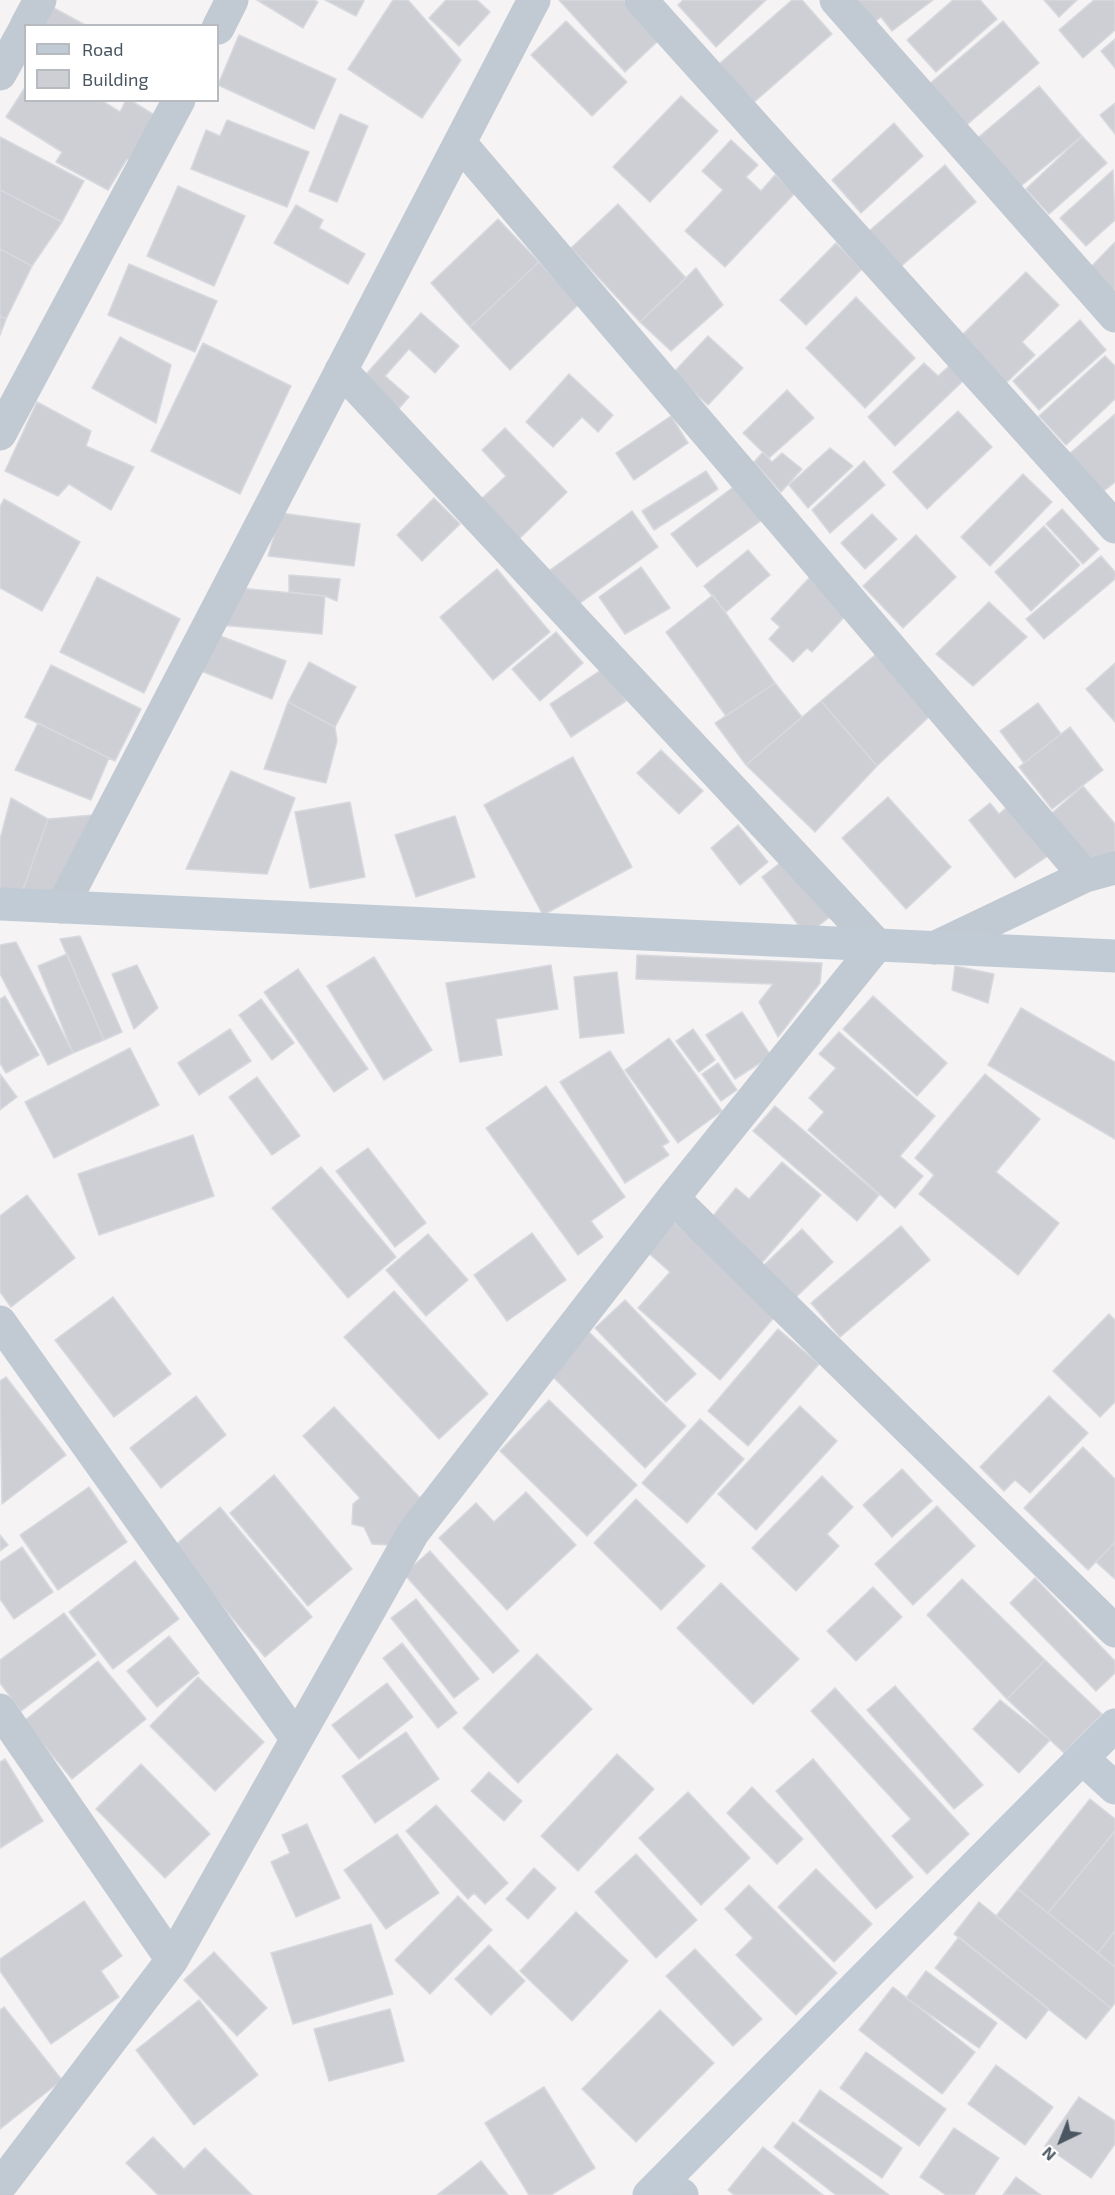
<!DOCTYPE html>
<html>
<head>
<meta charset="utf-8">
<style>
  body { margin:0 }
  #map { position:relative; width:1115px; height:2195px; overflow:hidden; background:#f5f3f3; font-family:"Exo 2",sans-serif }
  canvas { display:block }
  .legend { position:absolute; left:24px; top:24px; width:195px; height:78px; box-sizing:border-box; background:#fff; border:2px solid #b7bbc0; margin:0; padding:8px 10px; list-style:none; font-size:18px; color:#4a5661 }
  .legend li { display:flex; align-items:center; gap:12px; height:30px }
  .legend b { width:30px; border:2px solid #b7bbc0 }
  .north { position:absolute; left:1031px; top:2111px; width:60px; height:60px; -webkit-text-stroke:4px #fff; paint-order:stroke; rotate:223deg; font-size:16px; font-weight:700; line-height:24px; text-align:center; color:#4a5661 }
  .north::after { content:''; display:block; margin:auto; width:21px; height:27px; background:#4a5661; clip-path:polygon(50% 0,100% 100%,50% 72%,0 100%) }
</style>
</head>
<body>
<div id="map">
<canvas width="1115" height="2195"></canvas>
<ul class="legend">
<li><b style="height:8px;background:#c1cbd6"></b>Road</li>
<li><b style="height:16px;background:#cdcfd5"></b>Building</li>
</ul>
<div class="north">N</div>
</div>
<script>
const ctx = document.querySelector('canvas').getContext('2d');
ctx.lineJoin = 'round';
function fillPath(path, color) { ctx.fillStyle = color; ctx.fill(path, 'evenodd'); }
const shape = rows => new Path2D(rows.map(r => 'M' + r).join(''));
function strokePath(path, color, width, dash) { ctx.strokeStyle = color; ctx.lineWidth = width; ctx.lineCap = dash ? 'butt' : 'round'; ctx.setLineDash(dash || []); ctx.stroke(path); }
const building = shape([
  [257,0,314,0,318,2,303,28,257,0],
  [325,0,362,0,364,1,356,16,325,0],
  [393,0,408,0,461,60,422,118,348,69,393,0],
  [446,0,477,0,490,12,459,46,429,18,446,0],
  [559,0,623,0,660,39,625,72,559,0],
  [683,0,766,0,716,47,678,5,683,0],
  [792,0,802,0,832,34,753,103,719,64,792,0],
  [852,0,933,0,892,31,881,17,870,25,852,0],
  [953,0,980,0,997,19,936,72,907,40,953,0],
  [1044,0,1077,0,1059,17,1044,0],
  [1094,0,1115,0,1115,30,1083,58,1059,30,1094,0],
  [52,7,87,26,43,26,52,7],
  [566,21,627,82,592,116,531,55,566,21],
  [1003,21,1039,63,963,128,927,86,1003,21],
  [239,35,336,79,314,129,218,85,239,35],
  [1115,39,1115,68,1101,51,1115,39],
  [26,86,26,100,101,100,120,112,126,100,130,100,156,116,130,160,127,159,108,190,56,162,62,152,6,117,26,86],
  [1039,86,1082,136,1016,190,974,141,1039,86],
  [681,96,718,131,650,202,613,167,681,96],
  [1115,103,1115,134,1100,115,1115,103],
  [340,114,368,126,337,202,309,191,340,114],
  [227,120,309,152,287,207,191,169,206,130,220,136,227,120],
  [894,123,923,156,861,213,832,180,894,123],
  [1082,136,1107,163,1049,214,1026,189,1082,136],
  [0,137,84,181,62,222,0,190,0,137],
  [731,140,758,165,746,177,761,191,775,175,795,193,725,267,685,231,723,190,702,171,731,140],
  [945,165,976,202,899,268,868,232,945,165],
  [1113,170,1115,220,1086,246,1060,218,1113,170],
  [178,186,245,216,214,286,147,256,178,186],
  [0,190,62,222,32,266,0,249,0,190],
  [618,204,686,278,640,322,571,248,618,204],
  [296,205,323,220,319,228,365,254,348,284,274,243,296,205],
  [498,219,539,262,470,327,431,283,498,219],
  [1115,242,1115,304,1084,274,1115,242],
  [836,243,862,269,806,325,780,300,836,243],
  [0,249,32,266,6,319,0,316,0,249],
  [539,262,579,304,510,370,470,327,539,262],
  [129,264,217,301,195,352,108,315,129,264],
  [696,268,723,305,671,351,640,322,696,268],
  [1026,272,1059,305,1022,342,1035,355,1005,384,959,338,1026,272],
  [856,297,915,358,865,408,806,348,856,297],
  [421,313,459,346,435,373,409,349,385,376,409,397,394,414,359,382,421,313],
  [0,316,6,319,0,335,0,316],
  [1080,320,1106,350,1039,410,1013,381,1080,320],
  [708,336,743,368,708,405,673,373,708,336],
  [120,337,171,365,156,423,92,388,120,337],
  [203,343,291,386,240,494,151,451,203,343],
  [1105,356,1115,366,1115,399,1066,445,1039,416,1105,356],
  [924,363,938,376,949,366,963,381,895,446,868,417,924,363],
  [569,374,613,415,598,432,582,417,553,447,526,422,569,374],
  [787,390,814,418,769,458,743,433,787,390],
  [37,402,91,431,86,446,134,467,111,510,69,484,58,496,5,471,37,402],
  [958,411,992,447,927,509,893,472,958,411],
  [1115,414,1115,482,1099,495,1068,455,1115,414],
  [671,416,688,443,634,480,616,453,671,416],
  [505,428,567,492,517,541,479,501,506,476,482,450,505,428],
  [830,448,853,466,808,508,789,485,830,448],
  [763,452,772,462,782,453,802,469,781,492,754,462,763,452],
  [864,461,885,485,830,533,812,510,864,461],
  [706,471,718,489,654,530,642,511,706,471],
  [1023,474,1052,502,990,566,961,537,1023,474],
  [736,485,762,520,697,567,671,534,736,485],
  [434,498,460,524,422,561,397,535,434,498],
  [4,499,80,542,42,611,0,588,0,507,4,499],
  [1062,509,1099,549,1083,564,1046,524,1062,509],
  [632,511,658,547,576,606,550,570,632,511],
  [281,513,360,524,354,566,268,556,281,513],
  [872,514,897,539,865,569,841,543,872,514],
  [1044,526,1080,565,1031,611,995,572,1044,526],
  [916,535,956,577,903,628,863,586,916,535],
  [748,550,770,575,726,612,704,586,748,550],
  [1101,556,1115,572,1115,579,1044,639,1026,619,1101,556],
  [641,567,670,608,625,634,599,597,641,567],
  [497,569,550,632,493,680,440,617,497,569],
  [289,575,340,579,337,601,325,596,289,592,289,575],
  [97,577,180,619,144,693,60,652,97,577],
  [809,578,847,614,812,652,807,648,793,662,769,639,780,627,771,619,809,578],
  [239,588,325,596,322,634,220,625,239,588],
  [713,595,775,683,726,716,666,632,713,595],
  [989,602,1027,637,973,686,936,654,989,602],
  [210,632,286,661,272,699,196,669,210,632],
  [556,632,583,663,540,701,512,669,556,632],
  [875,655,933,713,877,766,821,701,875,655],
  [309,662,356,687,335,727,288,702,309,662],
  [1115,663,1115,722,1086,689,1115,663],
  [51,665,141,709,115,761,25,717,51,665],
  [604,668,626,701,571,737,550,704,604,668],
  [775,683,802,717,746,765,715,723,775,683],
  [821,701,877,766,815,832,746,765,821,701],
  [288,702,335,727,337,741,326,783,264,769,288,702],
  [1038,703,1061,734,1024,763,1000,731,1038,703],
  [38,723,109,758,91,800,15,770,38,723],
  [1070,727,1103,770,1052,809,1019,767,1070,727],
  [661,750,703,791,679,814,637,773,661,750],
  [573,757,632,867,543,915,484,805,573,757],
  [231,771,295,798,267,874,186,869,231,771],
  [1083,786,1115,824,1115,858,1100,871,1052,813,1083,786],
  [888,797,951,867,906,909,842,838,888,797],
  [11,798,48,819,21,895,0,889,0,839,11,798],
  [350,802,365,877,310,888,295,812,350,802],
  [1013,802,1054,852,1015,878,969,820,990,803,999,814,1013,802],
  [93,815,60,899,21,895,48,819,93,815],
  [455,816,475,877,416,897,395,835,455,816],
  [738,825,768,862,740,885,711,848,738,825],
  [789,856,834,914,806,935,762,877,789,856],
  [80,936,122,1032,104,1040,60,939,80,936],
  [16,942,73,1053,48,1065,0,974,0,945,16,942],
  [67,954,104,1040,73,1053,38,966,67,954],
  [637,955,822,963,820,983,778,1037,759,1002,773,984,636,979,637,955],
  [374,957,432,1050,384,1080,327,986,374,957],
  [137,965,158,1008,134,1029,112,974,137,965],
  [551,965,558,1009,496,1019,502,1055,460,1062,446,983,551,965],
  [955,966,994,974,988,1003,952,990,955,966],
  [298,969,368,1069,334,1092,264,992,298,969],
  [617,972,624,1033,580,1038,574,977,617,972],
  [5,996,39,1055,6,1073,0,1063,0,999,5,996],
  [873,996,947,1063,917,1096,843,1029,873,996],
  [261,999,294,1043,272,1060,239,1015,261,999],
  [1021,1008,1115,1062,1115,1139,988,1065,1021,1008],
  [742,1012,771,1056,735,1079,706,1035,742,1012],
  [230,1029,251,1061,199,1095,178,1063,230,1029],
  [693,1029,715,1060,699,1072,676,1041,693,1029],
  [839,1032,935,1116,900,1156,923,1176,895,1208,808,1130,824,1112,809,1098,836,1068,819,1054,839,1032],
  [669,1038,722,1111,678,1143,625,1070,669,1038],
  [130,1048,159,1105,54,1158,25,1102,130,1048],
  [610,1051,669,1142,662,1146,669,1155,625,1183,560,1082,610,1051],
  [718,1063,737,1090,721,1101,702,1074,718,1063],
  [0,1074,17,1097,0,1110,0,1074],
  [985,1074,1040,1119,996,1172,1059,1223,1018,1275,919,1194,934,1175,915,1158,985,1074],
  [257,1077,300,1136,272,1155,229,1097,257,1077],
  [546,1086,625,1197,591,1221,603,1237,578,1255,486,1128,546,1086],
  [775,1106,879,1195,857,1221,753,1131,775,1106],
  [193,1135,214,1196,99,1235,78,1174,193,1135],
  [368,1148,426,1223,395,1247,336,1171,368,1148],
  [782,1162,821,1195,759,1266,708,1222,736,1188,749,1199,782,1162],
  [321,1167,396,1257,348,1298,272,1208,321,1167],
  [27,1195,75,1258,11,1307,0,1292,0,1216,27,1195],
  [671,1220,778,1313,720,1380,638,1308,670,1272,645,1250,671,1220],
  [901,1226,930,1260,840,1337,811,1303,901,1226],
  [802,1229,833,1262,795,1298,764,1265,802,1229],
  [532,1233,566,1280,507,1321,474,1275,532,1233],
  [428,1234,468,1280,426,1316,386,1270,428,1234],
  [394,1291,488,1394,439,1439,344,1337,394,1291],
  [113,1297,171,1374,114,1417,55,1340,113,1297],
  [625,1300,696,1374,666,1402,595,1328,625,1300],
  [1109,1314,1115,1320,1115,1402,1100,1417,1053,1371,1109,1314],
  [778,1329,819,1364,748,1446,708,1411,778,1329],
  [588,1331,686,1426,645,1468,548,1372,588,1331],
  [6,1377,66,1455,2,1504,0,1381,6,1377],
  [196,1396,226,1435,161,1488,130,1448,196,1396],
  [1049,1396,1088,1433,1030,1493,1015,1480,1004,1491,980,1467,1049,1396],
  [549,1400,637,1485,587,1536,500,1451,549,1400],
  [800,1406,837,1441,756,1530,718,1494,800,1406],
  [334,1407,421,1499,390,1545,372,1544,364,1527,352,1524,353,1504,360,1498,303,1436,334,1407],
  [700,1419,744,1459,687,1523,642,1483,700,1419],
  [1083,1447,1115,1479,1115,1542,1088,1570,1024,1508,1083,1447],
  [902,1469,932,1501,892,1537,863,1505,902,1469],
  [274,1475,352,1569,308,1606,230,1513,274,1475],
  [822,1476,853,1507,827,1534,839,1546,796,1591,752,1548,822,1476],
  [89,1487,127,1542,58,1590,20,1535,89,1487],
  [526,1492,576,1545,507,1610,439,1538,476,1503,494,1522,526,1492],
  [636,1499,705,1566,661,1610,594,1543,636,1499],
  [937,1506,975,1546,913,1605,875,1564,937,1506],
  [220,1507,312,1617,265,1657,173,1547,220,1507],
  [0,1535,8,1545,0,1551,0,1535],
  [1115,1542,1115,1579,1096,1562,1115,1542],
  [22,1547,53,1592,14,1619,0,1599,0,1562,22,1547],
  [430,1551,519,1651,493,1673,404,1574,430,1551],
  [135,1561,179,1619,113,1669,69,1612,135,1561],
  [1035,1578,1115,1661,1115,1673,1096,1691,1010,1603,1035,1578],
  [962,1579,1045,1660,1007,1699,927,1615,962,1579],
  [721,1583,799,1659,753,1704,677,1628,721,1583],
  [873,1587,902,1617,856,1661,827,1631,873,1587],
  [416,1599,479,1679,454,1698,391,1618,416,1599],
  [64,1613,96,1655,21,1711,0,1683,0,1660,64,1613],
  [169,1636,199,1673,157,1707,127,1671,169,1636],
  [402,1643,457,1713,438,1728,383,1658,402,1643],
  [537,1654,592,1709,518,1783,463,1728,537,1654],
  [1045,1660,1102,1714,1064,1753,1007,1699,1045,1660],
  [98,1661,146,1719,72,1779,24,1721,98,1661],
  [198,1677,264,1742,215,1791,150,1726,198,1677],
  [387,1683,413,1717,359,1759,332,1725,387,1683],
  [895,1686,983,1785,954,1809,867,1710,895,1686],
  [835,1688,969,1834,927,1874,892,1836,911,1819,811,1711,835,1688],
  [1000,1700,1050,1740,1019,1773,973,1729,1000,1700],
  [406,1732,439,1779,375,1823,342,1776,406,1732],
  [617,1754,654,1789,578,1871,541,1836,617,1754],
  [5,1759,43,1821,0,1848,0,1762,5,1759],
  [813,1759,913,1877,876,1909,776,1791,813,1759],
  [141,1764,210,1834,165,1878,96,1809,141,1764],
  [489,1772,522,1801,504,1821,471,1791,489,1772],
  [752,1787,803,1839,777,1864,727,1813,752,1787],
  [688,1792,750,1858,701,1905,639,1838,688,1792],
  [1090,1799,1115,1819,1115,1831,1048,1913,1018,1889,1090,1799],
  [436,1805,508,1883,485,1904,474,1893,468,1899,406,1831,436,1805],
  [307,1824,340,1898,296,1917,271,1862,290,1853,282,1835,307,1824],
  [1115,1831,1115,1931,1098,1953,1048,1913,1115,1831],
  [397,1834,439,1893,386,1929,344,1870,397,1834],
  [636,1854,697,1920,656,1958,595,1892,636,1854],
  [534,1868,556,1888,528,1919,506,1899,534,1868],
  [816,1869,872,1924,834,1962,778,1907,816,1869],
  [749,1885,837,1973,796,2015,736,1955,753,1938,725,1909,749,1885],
  [1018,1889,1115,1967,1115,2003,1111,2008,996,1916,1018,1889],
  [458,1896,492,1930,430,1994,395,1960,458,1896],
  [84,1901,122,1956,101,1971,119,1997,51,2044,0,1971,0,1959,84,1901],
  [979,1902,1111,2008,1086,2039,954,1934,979,1902],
  [576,1912,628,1961,572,2021,520,1971,576,1912],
  [371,1924,393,1994,293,2024,271,1953,371,1924],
  [1115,1931,1115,1967,1098,1953,1115,1931],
  [959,1937,1049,2009,1026,2039,935,1968,959,1937],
  [489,1945,525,1981,491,2015,455,1979,489,1945],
  [695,1949,762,2019,733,2046,666,1976,695,1949],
  [214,1952,267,2008,237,2036,184,1980,214,1952],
  [926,1971,997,2023,979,2048,906,1998,926,1971],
  [893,1987,975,2052,942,2094,859,2030,893,1987],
  [199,2000,258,2075,194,2125,136,2050,199,2000],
  [4,2007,62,2080,0,2129,0,2010,4,2007],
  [390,2009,404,2061,329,2081,314,2029,390,2009],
  [660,2010,714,2063,636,2142,582,2089,660,2010],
  [866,2052,946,2109,919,2146,840,2088,866,2052],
  [996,2065,1053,2107,1025,2145,968,2104,996,2065],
  [544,2087,595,2168,551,2195,529,2195,485,2123,544,2087],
  [820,2090,902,2148,882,2178,799,2121,820,2090],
  [1079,2097,1115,2121,1115,2144,1091,2178,1045,2146,1079,2097],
  [793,2122,889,2195,836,2195,774,2147,793,2122],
  [954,2128,999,2158,974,2195,946,2195,920,2177,954,2128],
  [153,2137,184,2169,205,2148,252,2195,158,2195,126,2163,153,2137],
  [763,2147,823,2195,734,2195,728,2190,763,2147],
  [481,2161,508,2195,437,2195,481,2161],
  [1016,2177,1041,2195,1003,2195,1016,2177]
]);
fillPath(building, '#cdcfd5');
strokePath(building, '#d7d9de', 1.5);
strokePath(shape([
  [641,0,1115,527],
  [836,0,1115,316],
  [26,26,40,0],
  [218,28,232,0],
  [0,74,26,27],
  [460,143,1085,876],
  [0,434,179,100],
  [62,907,534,0],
  [934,948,1085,876,1115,868],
  [673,1198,1115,1631],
  [0,1322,296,1738],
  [0,1710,172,1960],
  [664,2183,682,2195],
  [0,2186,172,1960,413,1533,673,1198,877,945,341,370]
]), '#c1cad2', 33);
strokePath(shape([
  [0,904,1115,956],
  [1082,1758,1115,1788],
  [649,2195,1115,1725]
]), '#c1cbd6', 33);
</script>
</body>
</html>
